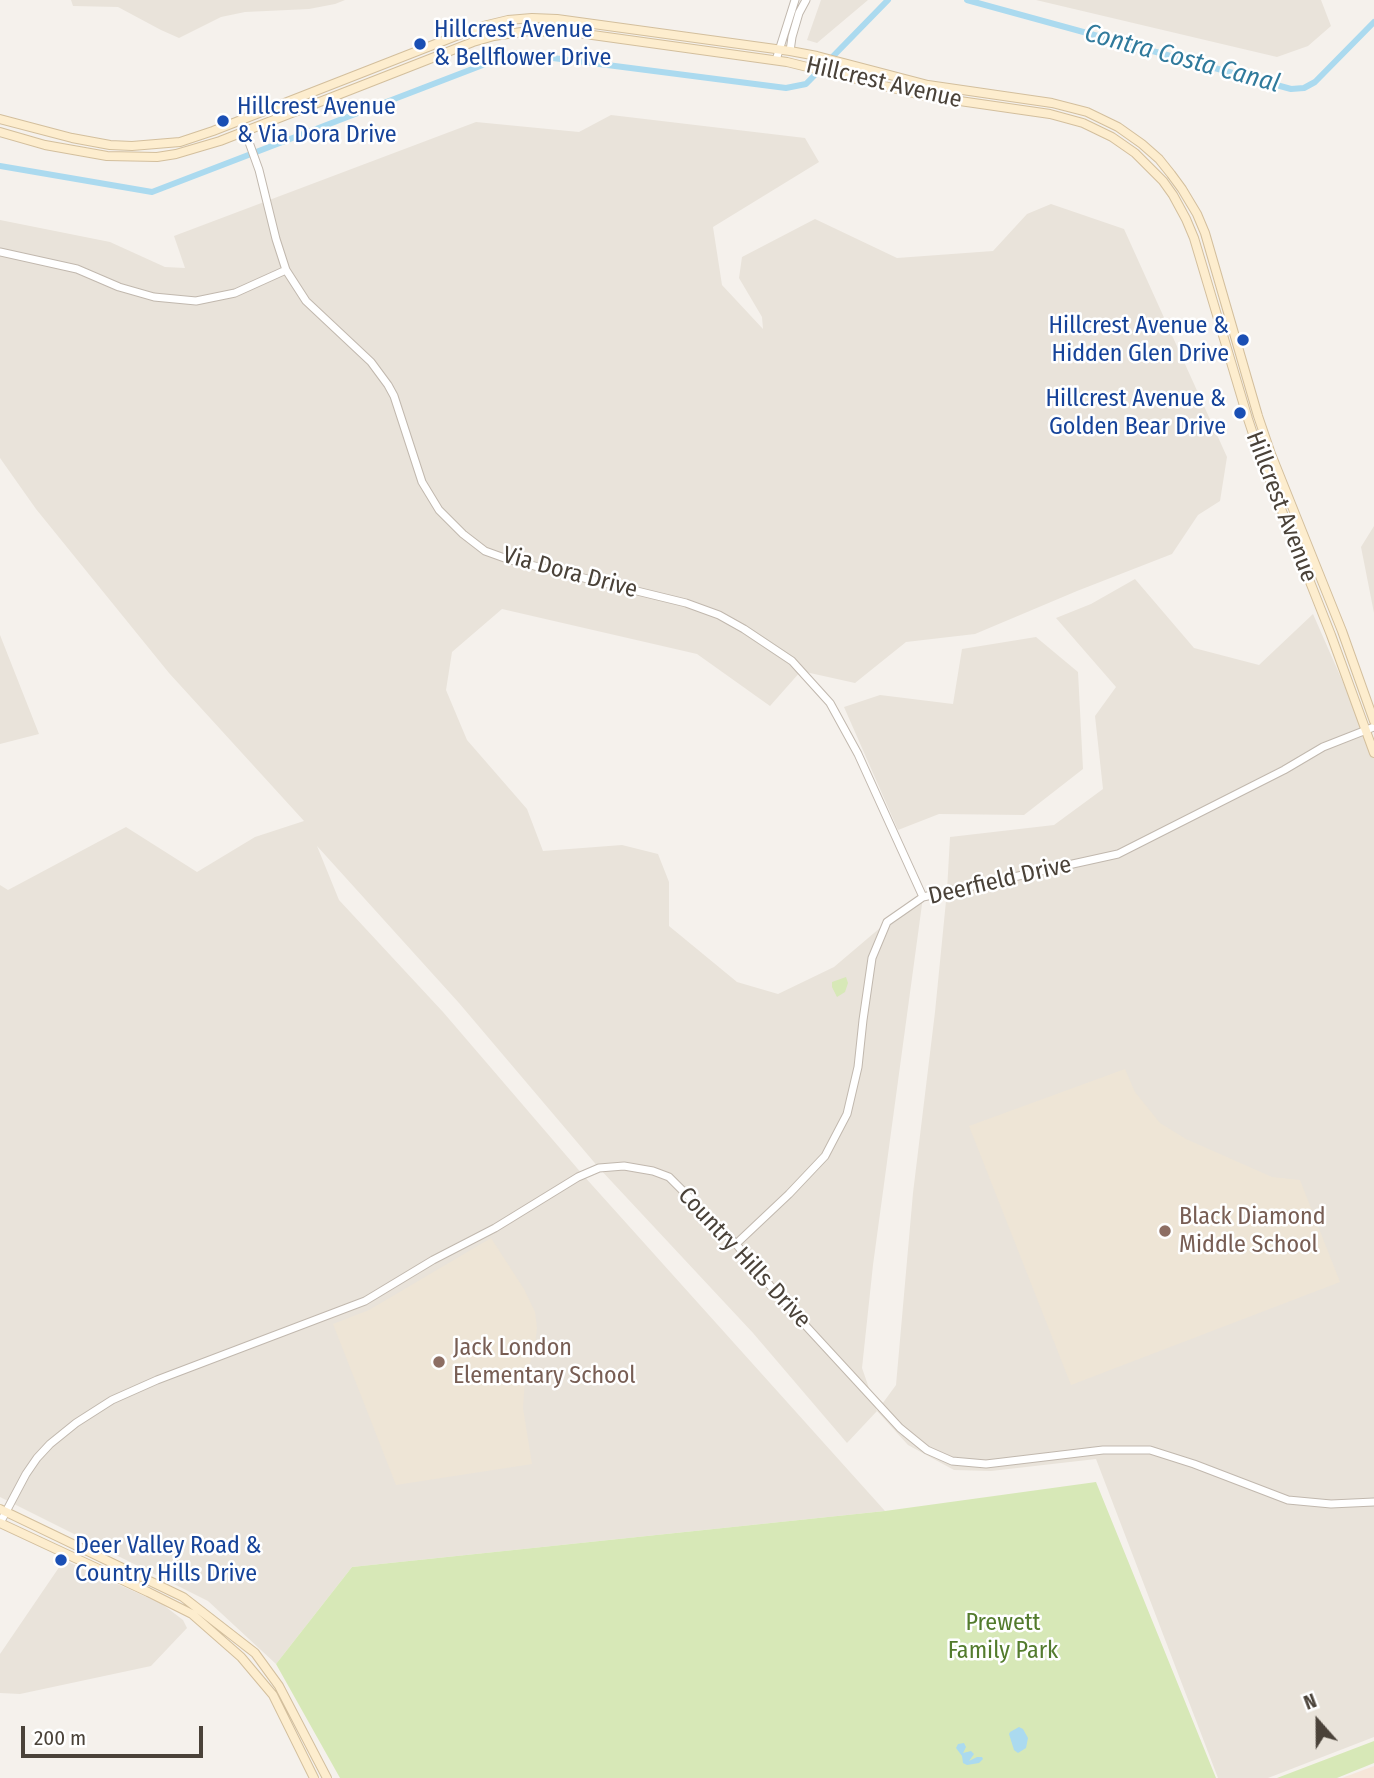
<!DOCTYPE html>
<html>
<head>
<meta charset="utf-8">
<style>
  body { margin:0 }
  #map { position:relative; width:1374px; height:1778px; overflow:hidden; background:#f5f1ec; font-family:"Fira Sans Condensed",sans-serif }
  canvas { display:block }
  .north { position:absolute; left:1283px; top:1687px; width:70px; height:70px; -webkit-text-stroke:5px #fff; paint-order:stroke; rotate:339deg; font-size:19px; font-weight:700; line-height:28px; text-align:center; color:#4a4239 }
  .north::after { content:''; display:block; margin:auto; width:24px; height:32px; background:#4a4239; clip-path:polygon(50% 0,100% 100%,50% 72%,0 100%) }
  .scale { position:absolute; left:21px; top:1726px; width:182px; height:32px; box-sizing:border-box; border:4px solid #4a4239; border-top:0; padding-left:9px; font-size:21px; line-height:24px; white-space:nowrap; color:#4a4239; -webkit-text-stroke:5px #fff; paint-order:stroke }
</style>
</head>
<body>
<div id="map">
<canvas width="1374" height="1778"></canvas>
<div class="north">N</div>
<div class="scale">200 m</div>
</div>
<script>
const ctx = document.querySelector('canvas').getContext('2d');
ctx.lineJoin = 'round';
function fillPath(path, color) { ctx.fillStyle = color; ctx.fill(path, 'evenodd'); }
const shape = rows => new Path2D(rows.map(r => 'M' + r).join(''));
function strokePath(path, color, width, dash) { ctx.strokeStyle = color; ctx.lineWidth = width; ctx.lineCap = dash ? 'butt' : 'round'; ctx.setLineDash(dash || []); ctx.stroke(path); }
function write(font, color, halo, rows, align = 'center') {
  ctx.font = font + ' "Fira Sans Condensed",sans-serif'; ctx.lineWidth = 5; ctx.setLineDash([]); ctx.textBaseline = 'middle'; ctx.strokeStyle = halo; ctx.fillStyle = color; for (const [text, x, y, turn = 0] of rows) {
    ctx.save(); ctx.translate(x, y); ctx.rotate((+turn || 0) * Math.PI / 180); ctx.textAlign = isNaN(turn) ? turn : align; if (halo) ctx.strokeText(text, 0, 0); ctx.fillText(text, 0, 0); ctx.restore();
  }
}
fillPath(shape([
  [71,0,345,0,335,4,309,9,245,12,221,17,179,38,161,30,118,7,73,6],
  [821,0,868,0,817,43,807,40],
  [1036,0,1321,0,1331,26,1308,46,1277,57],
  [611,115,805,138,819,162,713,227,722,285,763,329,762,317,739,278,742,257,815,219,897,258,993,251,1027,214,1051,204,1124,229,1227,457,1220,501,1198,515,1172,554,1077,591,975,634,906,642,855,683,801,671,770,706,697,654,502,609,452,652,446,690,467,740,527,809,543,851,622,845,658,854,669,882,669,926,737,982,778,994,834,967,887,922,923,897,873,1265,862,1368,877,1411,896,1385,913,1193,935,1012,947,891,950,837,1054,825,1103,789,1095,716,1116,687,1056,618,1091,604,1135,579,1194,648,1259,665,1313,614,1360,721,1374,758,1374,1737,1268,1778,1218,1778,1096,1459,991,1471,954,1470,908,1445,877,1411,847,1443,753,1333,599,1168,459,1003,317,846,339,900,443,1012,583,1175,885,1511,352,1567,276,1664,208,1601,0,1497,0,885,8,890,126,827,197,872,255,837,304,821,169,673,36,509,0,458,0,220,110,242,165,267,185,268,174,236,476,122,579,132],
  [1374,526,1374,613,1361,547],
  [0,635,39,734,0,744],
  [1036,637,1078,672,1083,769,1024,815,939,814,898,830,844,707,880,695,953,704,962,649],
  [64,1560,162,1604,183,1620,187,1628,151,1666,20,1694,0,1693,0,1654]
]), '#e9e3da');
fillPath(shape([
  [1374,1766,1374,1778,1342,1778]
]), '#f6e6d9');
fillPath(shape([
  [1125,1069,1135,1092,1160,1123,1186,1139,1272,1177,1300,1180,1340,1282,1071,1385,969,1126],
  [491,1238,524,1289,535,1312,537,1328,535,1344,525,1381,523,1408,532,1464,396,1485,333,1324,369,1310]
]), '#eee5d6');
fillPath(shape([
  [846,977,848,983,845,992,837,997,832,987,832,982],
  [1096,1482,1216,1778,340,1778,276,1664,352,1567,885,1511],
  [1374,1741,1374,1763,1337,1778,1277,1778]
]), '#d7e8b7');
fillPath(shape([
  [1019,1727,1023,1729,1028,1738,1026,1748,1018,1753,1014,1750,1009,1734,1010,1732],
  [964,1743,966,1747,963,1753,971,1751,974,1754,969,1761,977,1757,982,1757,983,1759,979,1763,967,1765,963,1763,962,1756,956,1748,958,1744]
]), '#abdaef');
strokePath(shape([
  [967,0,1291,89,1304,88,1315,82,1374,22],
  [0,166,152,192,514,53,786,88,806,84,888,0]
]), '#abdaef', 6);
const tertiary = shape([
  [790,51,792,37,799,13,806,0],
  [776,60,795,0],
  [241,120,259,170,276,239,286,270,306,301,371,362,388,385,394,396,422,482,439,510,463,534,485,551,510,560,686,603,719,615,744,629,792,661,830,703,858,754,923,897],
  [0,252,77,269,119,287,154,297,196,301,235,293,286,270],
  [736,1244,789,1194,825,1156,847,1114,858,1067,863,1020,872,958,887,922,923,897,1118,854,1284,770,1323,747,1374,727],
  [0,1523,26,1474,37,1458,50,1444,76,1423,112,1400,157,1380,365,1301,433,1260,495,1228,578,1177,599,1168,624,1166,653,1171,669,1177,736,1244,782,1300,900,1428,927,1450,952,1461,986,1464,1103,1450,1150,1450,1194,1464,1288,1500,1331,1504,1374,1502]
]);
const secondary = shape([
  [0,119,72,138,110,145,132,146,180,142,213,131,479,27,508,20,532,18,557,19,790,51,817,56,928,85,1052,103,1087,112,1118,127,1142,144,1159,159,1171,174,1182,189,1197,214,1205,233,1258,416,1271,454,1342,631,1374,721],
  [0,132,45,145,107,156,157,157,176,154,220,141,473,42,494,36,528,31,578,33,787,62,925,96,1050,114,1083,123,1112,137,1135,153,1163,181,1173,195,1186,219,1194,238,1248,419,1261,458,1331,635,1374,753],
  [0,1509,183,1597,255,1653,279,1686,327,1778],
  [0,1523,148,1592,192,1614,241,1657,273,1695,314,1778]
]);
strokePath(tertiary, '#c1b8ae', 9);
strokePath(secondary, '#d3bf9d', 10);
strokePath(tertiary, '#fff', 7);
strokePath(secondary, '#fdedce', 8);
for (const [x, y, r, color] of [
  [420,44,7,"#1a4fb4"],
  [223,121,7,"#1a4fb4"],
  [1243,340,7,"#1a4fb4"],
  [1240,413,7,"#1a4fb4"],
  [1165,1231,7,"#8d6e63"],
  [439,1362,7,"#8d6e63"],
  [61,1560,7,"#1a4fb4"]
]) { const dot = new Path2D(); dot.arc(x, y, r, 0, 2 * Math.PI); ctx.fillStyle = color; ctx.fill(dot); strokePath(dot, '#fff', 2.5); }
write('24px', '#164399', '#fff', [
  ["Hillcrest Avenue",434,30],
  ["& Bellflower Drive",434,58],
  ["Hillcrest Avenue",237,107],
  ["& Via Dora Drive",237,135],
  ["Hillcrest Avenue &",1229,326,"right"],
  ["Hidden Glen Drive",1229,354,"right"],
  ["Hillcrest Avenue &",1226,399,"right"],
  ["Golden Bear Drive",1226,427,"right"],
  ["Deer Valley Road &",75,1546],
  ["Country Hills Drive",75,1574]
], 'left');
write('24px', '#4a4239', '#fff', [
  ["Hillcrest Avenue",884,83,13],
  ["Hillcrest Avenue",1281,507,69],
  ["Via Dora Drive",570,573,15],
  ["Deerfield Drive",1000,881,-13],
  ["Country Hills Drive",744,1258,47]
]);
write('24px', '#785e54', '#fff', [
  ["Black Diamond",1179,1217],
  ["Middle School",1179,1245],
  ["Jack London",453,1348],
  ["Elementary School",453,1376]
], 'left');
write('24px', '#537b2d', '#fff', [
  ["Prewett",1003,1623],
  ["Family Park",1003,1651]
]);
write('italic 26px', '#307a9c', '#fff', [
  ["Contra Costa Canal",1182,59,15]
]);
</script>
</body>
</html>
